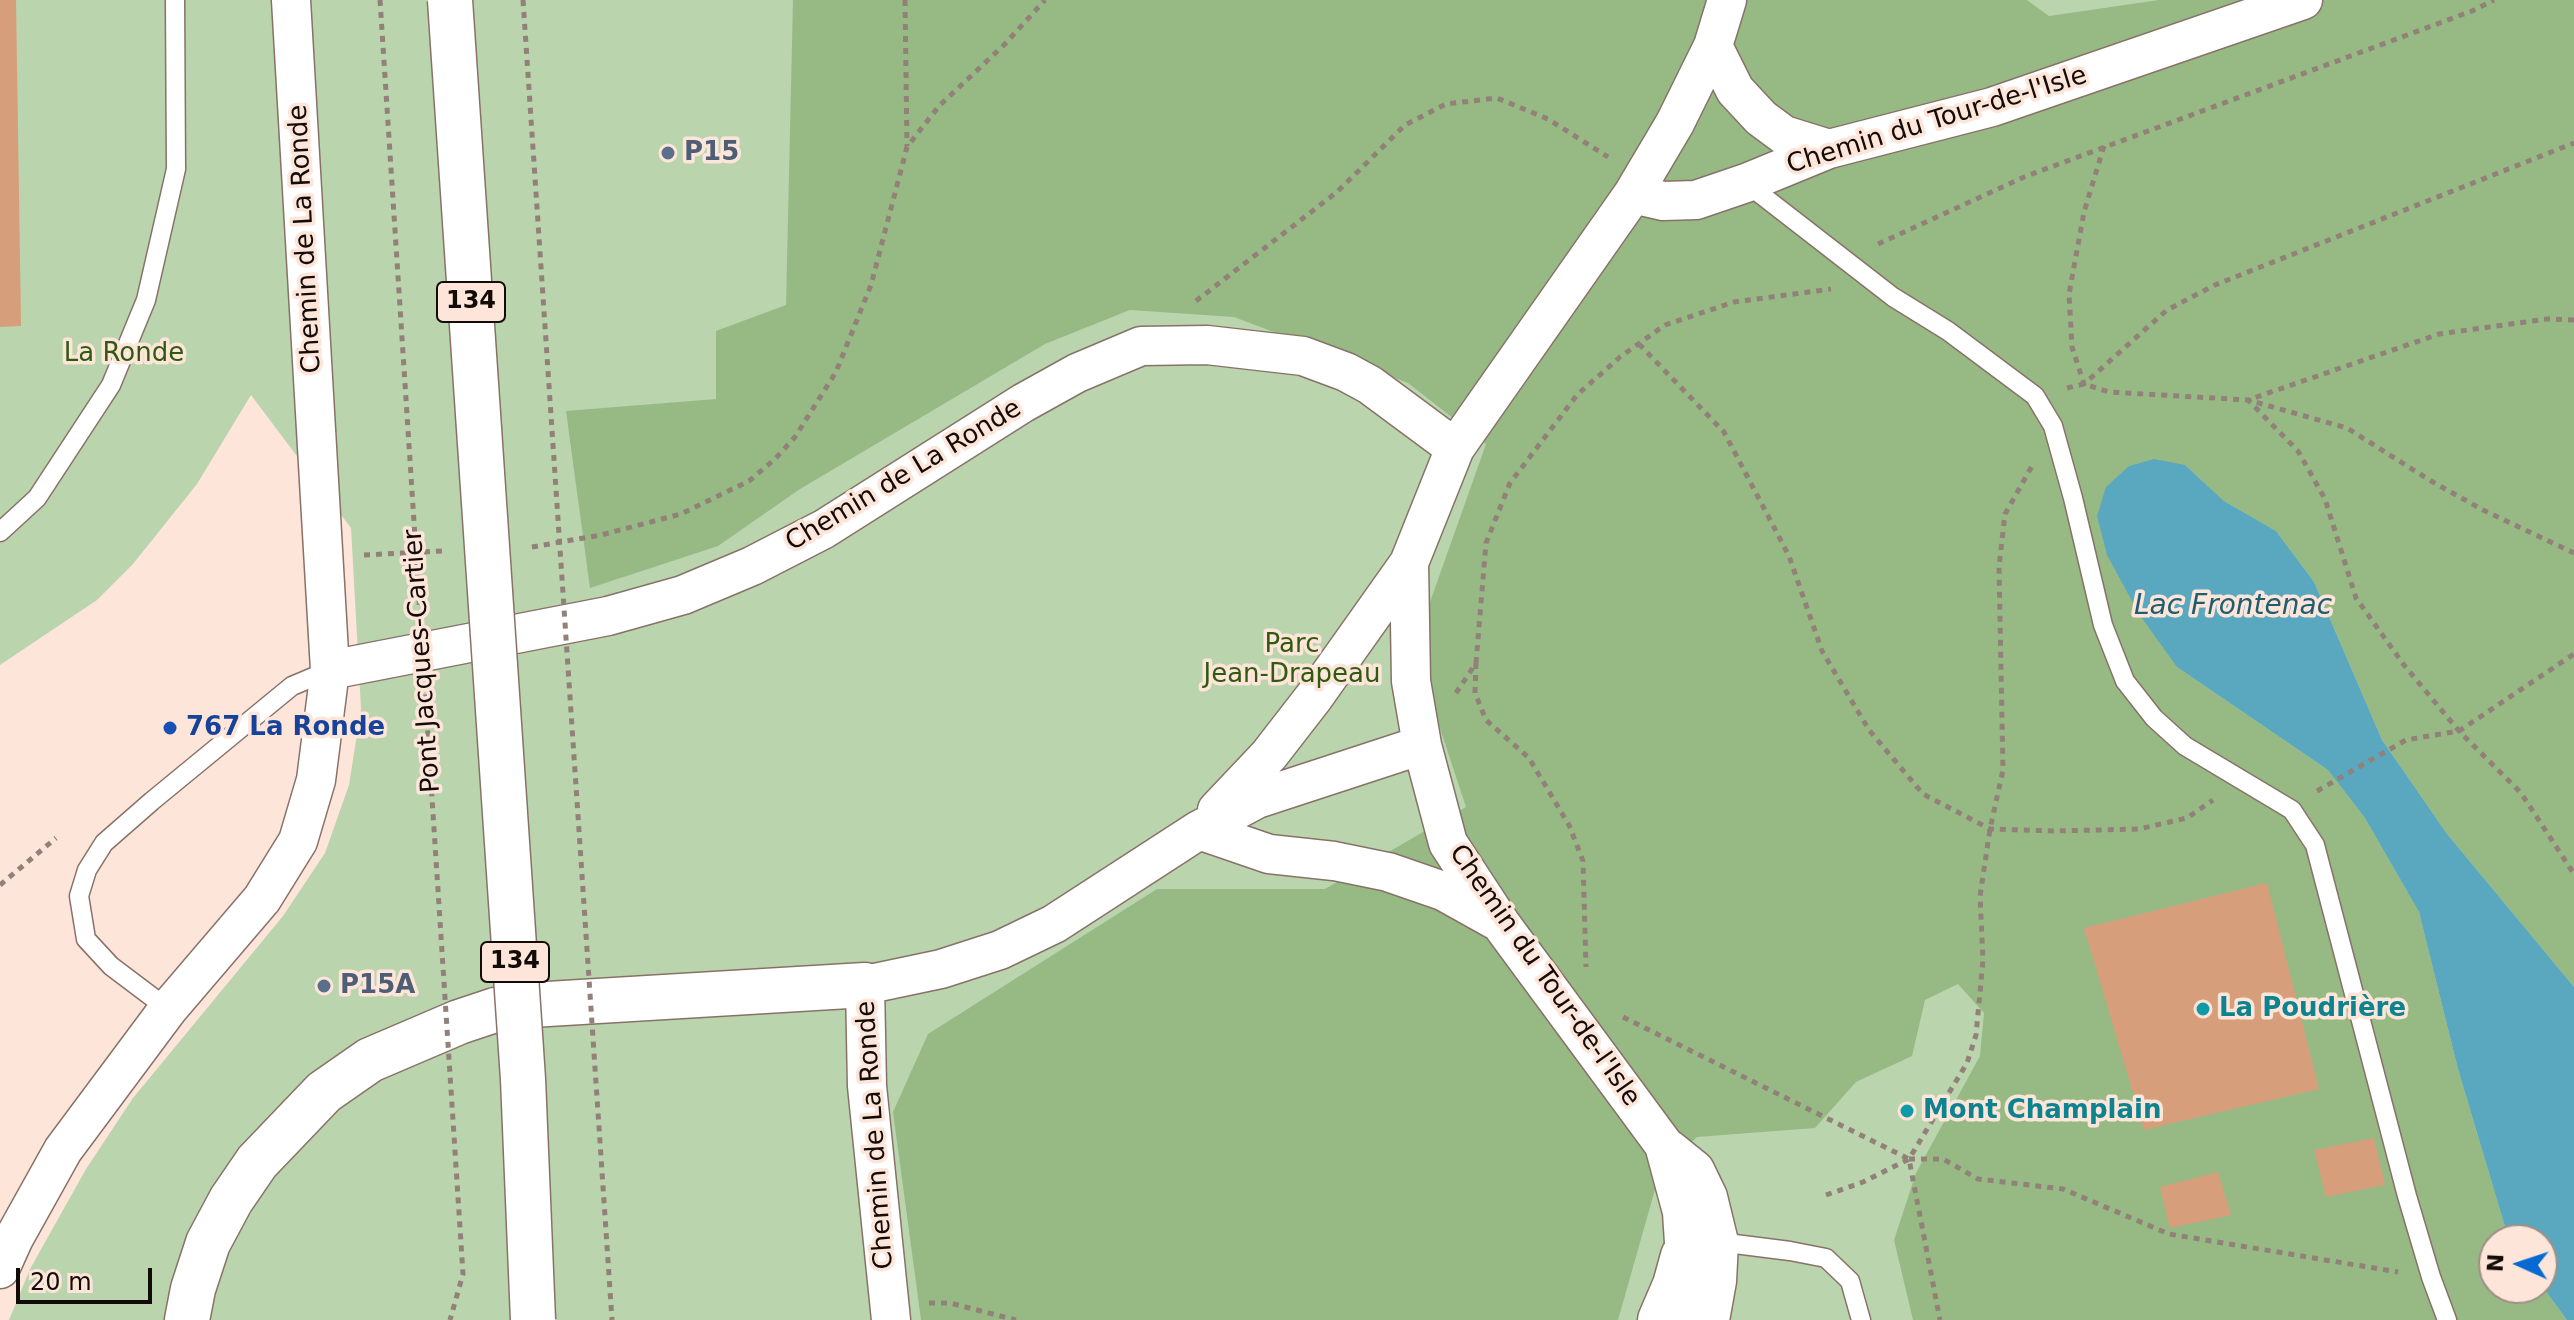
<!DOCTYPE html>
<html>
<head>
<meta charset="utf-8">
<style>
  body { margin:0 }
  #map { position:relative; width:2574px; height:1320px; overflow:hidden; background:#fee5d9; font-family:"DejaVu Sans",sans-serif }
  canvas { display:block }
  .north { position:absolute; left:2478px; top:1224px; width:80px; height:80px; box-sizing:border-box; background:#fee5d9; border:2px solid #a08e85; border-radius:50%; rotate:273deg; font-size:22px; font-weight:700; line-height:32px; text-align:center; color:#130b07 }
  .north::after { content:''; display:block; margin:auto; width:28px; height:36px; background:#066ad2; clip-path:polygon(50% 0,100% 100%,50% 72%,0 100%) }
  .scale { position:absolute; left:16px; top:1268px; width:136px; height:36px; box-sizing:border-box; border:4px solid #130b07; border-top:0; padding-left:10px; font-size:24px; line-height:28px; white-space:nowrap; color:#130b07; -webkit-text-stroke:6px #fee5d9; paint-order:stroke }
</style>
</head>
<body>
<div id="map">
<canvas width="2574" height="1320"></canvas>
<div class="north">N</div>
<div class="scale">20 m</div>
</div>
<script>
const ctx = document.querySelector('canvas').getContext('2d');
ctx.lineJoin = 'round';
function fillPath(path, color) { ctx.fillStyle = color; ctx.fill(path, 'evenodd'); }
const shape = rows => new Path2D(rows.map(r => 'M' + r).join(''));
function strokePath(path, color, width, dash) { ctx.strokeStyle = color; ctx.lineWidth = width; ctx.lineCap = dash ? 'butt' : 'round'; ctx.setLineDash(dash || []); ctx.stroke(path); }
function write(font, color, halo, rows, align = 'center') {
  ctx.font = font + ' "DejaVu Sans",sans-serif'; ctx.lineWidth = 7; ctx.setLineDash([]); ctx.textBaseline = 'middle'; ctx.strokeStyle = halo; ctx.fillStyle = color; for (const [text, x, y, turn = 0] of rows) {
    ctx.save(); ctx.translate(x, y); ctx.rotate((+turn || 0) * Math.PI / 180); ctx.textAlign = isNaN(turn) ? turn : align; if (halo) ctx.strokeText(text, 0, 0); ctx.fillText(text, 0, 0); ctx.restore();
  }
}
fillPath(shape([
  [0,0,2574,0,2574,1320,9,1320,30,1269,86,1169,133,1098,283,916,325,853,349,785,361,709,351,528,251,395,197,484,133,564,97,600,0,665],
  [2494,1240,2542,1240,2542,1288,2494,1288]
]), '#bad4ad');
fillPath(shape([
  [793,0,2027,0,2049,16,2159,0,2574,0,2574,987,2447,834,2382,740,2314,582,2276,531,2224,501,2185,465,2177,667,2328,770,2365,818,2419,912,2458,1069,2509,1240,2494,1240,2494,1288,2542,1288,2542,1286,2567,1320,1913,1320,1894,1240,1916,1173,1980,1056,1984,1013,1958,984,1925,1000,1912,1056,1856,1082,1815,1128,1697,1137,1660,1172,1618,1320,921,1320,893,1112,928,1034,1157,889,1325,889,1466,807,1430,698,1424,619,1486,444,1408,383,1234,317,1130,310,1045,344,800,489,718,546,590,588,566,411,716,399,716,331,786,305]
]), '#97ba85');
fillPath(shape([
  [2154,459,2185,465,2224,501,2276,531,2314,582,2382,740,2447,834,2574,987,2574,1320,2567,1320,2542,1286,2542,1240,2509,1240,2458,1069,2419,912,2365,818,2328,770,2177,667,2139,614,2107,555,2097,516,2106,487,2129,466]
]), '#5aa8bf');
fillPath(shape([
  [0,0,16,0,21,326,0,327],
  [2267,883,2319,1089,2144,1130,2084,928],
  [2374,1138,2385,1185,2326,1197,2314,1150],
  [2218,1172,2231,1215,2170,1228,2160,1187]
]), '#d79e7b');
const lane = shape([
  [1746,183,1893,297,1948,331,2035,396,2053,426,2073,498,2103,625,2125,681,2154,718,2185,746,2292,810,2315,845,2407,1196,2431,1277,2447,1320],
  [0,532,37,498,111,385,146,300,176,169,175,0],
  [168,1009,111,966,86,939,79,896,87,870,104,843,152,801,292,686,330,670],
  [1719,1242,1790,1251,1826,1258,1850,1281,1861,1320]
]);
const street = shape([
  [1713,46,1735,90,1761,118,1784,135,1829,149],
  [1633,194,1663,201,1696,200,1746,183,1829,149,1992,107,2303,0],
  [330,670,608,616,683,595,752,566,824,529,1023,403,1077,373,1141,346,1207,345,1303,356,1346,372,1370,385,1455,448],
  [1217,810,1269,755,1314,697,1409,563],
  [1199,830,1269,854,1334,861,1388,872,1443,891,1495,920],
  [1669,1149,1695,1170,1708,1197,1719,1242,1717,1281,1710,1320],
  [0,1269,14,1238,63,1150,168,1009,262,899,298,841,316,780,330,670,291,0],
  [891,1320,867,1086,865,985,941,969,1000,950,1054,924,1199,830,1257,799,1422,745],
  [1689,1320,1682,1212,1664,1145,1501,924,1448,843,1422,745,1411,681,1409,563,1455,448,1633,194,1675,123,1713,46,1727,0]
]);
const primary = shape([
  [187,1320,193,1289,208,1243,231,1200,257,1162,324,1092,370,1060,459,1022,495,1010,531,1005,865,985],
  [1660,1320,1675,1285,1683,1256]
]);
strokePath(lane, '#887268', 21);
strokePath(street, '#887268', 41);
strokePath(primary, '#887268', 47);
strokePath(shape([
  [905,0,907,146],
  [2104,146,2084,212,2069,294,2072,347,2084,384,2167,310,2215,285,2574,143],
  [1878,244,2024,177,2472,11,2494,0],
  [1196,301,1337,192,1405,125,1446,104,1497,98,1548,119,1608,157],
  [2574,320,2547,319,2439,334,2248,400,2298,451,2325,499,2356,598,2404,665,2459,731,2521,793,2574,874],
  [1639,344,1724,432,1789,556,1822,651,1869,730,1923,794,1990,829,2054,831,2139,829,2187,818,2213,800],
  [2067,388,2084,384,2109,392,2248,400,2347,428,2431,481,2483,510,2574,553],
  [532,547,601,535,681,514,749,481,775,459,795,437,836,372,871,285,907,147,939,106,1004,45,1045,0],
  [364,555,442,551],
  [1476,663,1475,693,1486,720,1529,758,1569,825,1583,861,1586,967],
  [1456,693,1476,663,1486,543,1510,483,1577,395,1620,357,1665,325,1734,302,1831,289],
  [2317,791,2406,740,2459,731,2574,654],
  [0,885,56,838],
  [1623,1017,1909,1159,1940,1320],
  [1909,1159,1943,1159,1978,1179,2063,1189,2169,1234,2398,1272],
  [1826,1195,1863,1182,1909,1159,1967,1063,1976,1035,1983,960,1980,896,1990,829,2003,770,1999,567,2005,514,2032,466],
  [929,1303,950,1303,1016,1320]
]), '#928179', 5, [6, 6]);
strokePath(lane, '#fff', 18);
strokePath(street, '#fff', 38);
strokePath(primary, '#fff', 44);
const primaryBridge = shape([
  [450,0,523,1079,533,1320]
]);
strokePath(primaryBridge, '#887268', 47, []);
strokePath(shape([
  [380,0,463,1274,450,1320],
  [523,0,612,1320]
]), '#928179', 5, [6, 6]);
strokePath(primaryBridge, '#fff', 44);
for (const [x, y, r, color] of [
  [668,153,8,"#5c6f8a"],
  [170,728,8,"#1a4fb4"],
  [324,986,8,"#5c6f8a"],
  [2203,1009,8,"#0f9aa8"],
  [1907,1111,8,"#0f9aa8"]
]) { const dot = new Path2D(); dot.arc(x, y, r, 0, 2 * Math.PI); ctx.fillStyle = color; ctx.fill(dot); strokePath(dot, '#fee5d9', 3); }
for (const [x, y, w] of [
  [471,302,68],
  [515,962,68]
]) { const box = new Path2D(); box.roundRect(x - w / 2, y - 20, w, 40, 6); ctx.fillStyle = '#fee5d9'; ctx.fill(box); strokePath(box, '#130b07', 2); }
write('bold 24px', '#130b07', null, [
  ["134",471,302],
  ["134",515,962]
]);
write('26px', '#130b07', '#fee5d9', [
  ["Chemin du Tour-de-l'Isle",1937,121,-17],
  ["Chemin de La Ronde",306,239,-93],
  ["Chemin de La Ronde",904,476,-31],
  ["Pont Jacques-Cartier",423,661,-94],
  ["Chemin du Tour-de-l'Isle",1544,976,55],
  ["Chemin de La Ronde",876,1135,-94]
]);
write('bold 26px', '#4e5e75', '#fee5d9', [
  ["P15",684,153],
  ["P15A",340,986]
], 'left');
write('26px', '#305b0f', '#fee5d9', [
  ["La Ronde",124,354],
  ["Parc",1292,645],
  ["Jean-Drapeau",1292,675]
]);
write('bold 26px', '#164399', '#fee5d9', [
  ["767 La Ronde",186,728]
], 'left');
write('bold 26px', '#0d838f', '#fee5d9', [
  ["La Poudrière",2219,1009],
  ["Mont Champlain",1923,1111]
], 'left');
write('italic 28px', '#1f5e70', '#fee5d9', [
  ["Lac Frontenac",2233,607]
]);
</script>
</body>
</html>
